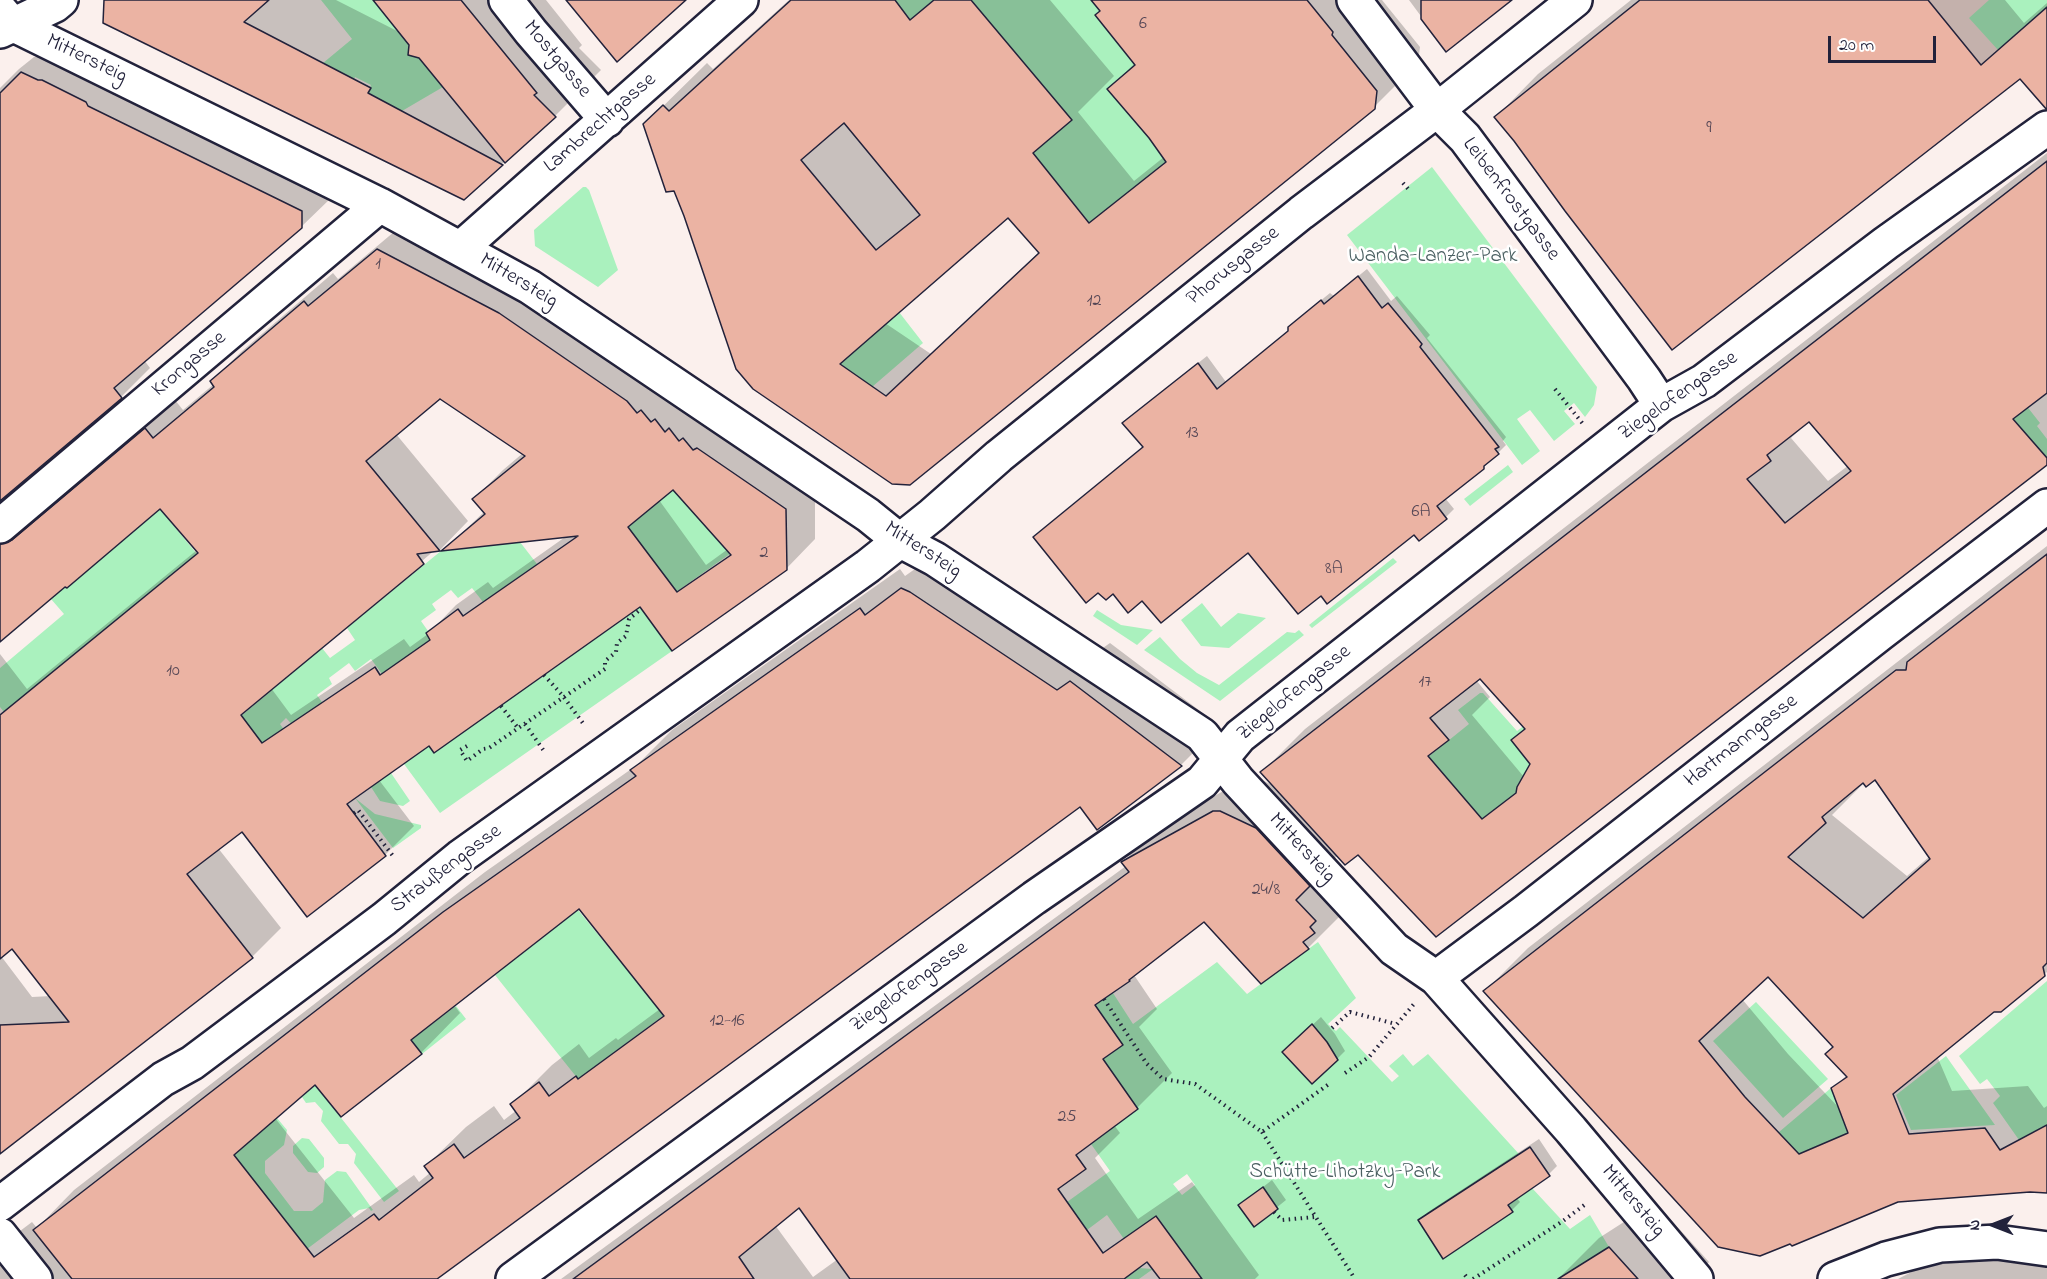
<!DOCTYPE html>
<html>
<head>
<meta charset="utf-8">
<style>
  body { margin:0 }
  #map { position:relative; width:2047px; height:1279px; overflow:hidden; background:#fbf0ed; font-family:"Indie Flower",sans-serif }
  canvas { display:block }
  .north { position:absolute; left:1963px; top:1195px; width:60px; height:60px; -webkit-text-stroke:4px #fff; paint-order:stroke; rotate:270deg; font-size:16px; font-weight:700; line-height:24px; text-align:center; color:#22223b }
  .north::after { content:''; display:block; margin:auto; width:21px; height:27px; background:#22223b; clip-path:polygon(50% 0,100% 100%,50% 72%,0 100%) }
  .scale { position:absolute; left:1828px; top:36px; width:108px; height:27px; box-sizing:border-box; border:3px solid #22223b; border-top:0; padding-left:8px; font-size:18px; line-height:21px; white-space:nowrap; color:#22223b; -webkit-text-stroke:4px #fff; paint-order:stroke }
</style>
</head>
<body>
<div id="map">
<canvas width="2047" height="1279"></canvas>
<div class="north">N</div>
<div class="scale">20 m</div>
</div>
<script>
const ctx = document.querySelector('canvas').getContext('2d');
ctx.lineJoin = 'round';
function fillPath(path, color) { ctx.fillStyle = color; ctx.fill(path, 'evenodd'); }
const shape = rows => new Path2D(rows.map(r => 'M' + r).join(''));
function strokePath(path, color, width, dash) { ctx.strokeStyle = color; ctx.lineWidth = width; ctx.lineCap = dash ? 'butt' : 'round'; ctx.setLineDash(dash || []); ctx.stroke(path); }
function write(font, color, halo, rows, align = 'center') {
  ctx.font = font + ' "Indie Flower",sans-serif'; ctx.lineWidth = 5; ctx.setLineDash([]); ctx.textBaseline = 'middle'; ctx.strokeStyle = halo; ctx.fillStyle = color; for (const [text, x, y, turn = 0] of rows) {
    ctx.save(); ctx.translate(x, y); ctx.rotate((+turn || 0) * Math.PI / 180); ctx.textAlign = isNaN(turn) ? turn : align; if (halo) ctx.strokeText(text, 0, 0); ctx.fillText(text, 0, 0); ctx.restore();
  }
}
fillPath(shape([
  [1927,0,2047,0,2047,111,2019,78,2003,92]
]), '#f6ded7');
fillPath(shape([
  [321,0,376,0,386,16,443,87,402,111,368,93,371,85,355,77,351,86,317,68,352,39],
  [895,0,934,0,911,20],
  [971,0,1091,0,1100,11,1095,15,1113,37,1141,60,1108,89,1171,165,1094,228,1033,153,1071,120],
  [1989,0,2047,0,2047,7,1998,50,1969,18],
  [1432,167,1597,387,1594,405,1585,417,1574,403,1564,411,1575,424,1554,441,1530,410,1517,419,1540,451,1522,465,1347,235],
  [583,187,586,187,589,190,618,270,598,287,535,246,534,230],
  [899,312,923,343,872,387,840,364],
  [2018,395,2040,423,2037,426,2047,439,2047,458,2003,407],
  [1508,465,1513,472,1470,506,1464,499],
  [673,490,728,551,734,551,676,592,628,527],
  [160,509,197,554,4,712,0,707,0,668,64,614,51,599,64,586,67,588],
  [458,537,468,548,520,542,537,564,483,602,472,588,458,598,451,590,432,604,436,610,421,621,428,631,426,633,430,640,382,674,371,659,355,671,349,663,329,678,332,684,317,695,324,705,299,732,286,718,280,724,293,743,239,785,234,722,322,648,330,658,355,640,347,628],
  [1393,558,1397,562,1312,628,1309,625],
  [636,600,672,651,440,813,404,764,429,746,434,752,486,716,515,695,534,673,539,679,569,658,565,651,590,642,621,621],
  [1202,603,1221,627,1238,613,1266,618,1229,648,1201,646,1181,620],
  [1097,610,1121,625,1153,630,1137,645,1093,616],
  [1299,630,1304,635,1220,701,1144,650,1160,637,1180,659,1197,673,1219,685,1287,632,1295,633],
  [1480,693,1483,693,1517,731,1547,708,1577,744,1524,778,1517,787,1516,793,1482,819,1428,757,1469,724,1458,710],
  [391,773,410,801,403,806,380,801,371,787],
  [355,798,375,814,421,825,421,828,393,848],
  [578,910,664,1015,578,1079,495,975],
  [1318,942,1356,998,1328,1024,1336,1031,1340,1027,1392,1082,1399,1076,1389,1066,1403,1054,1413,1066,1428,1054,1519,1154,1444,1203,1469,1242,1513,1212,1507,1204,1532,1188,1570,1229,1590,1215,1609,1247,1558,1279,1202,1279,1157,1216,1124,1239,1107,1215,1087,1230,1067,1202,1110,1171,1091,1144,1138,1109,1103,1059,1123,1045,1095,1005,1113,993,1133,1024,1217,962,1247,994],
  [1187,1174,1195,1185,1182,1195,1173,1184],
  [2047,981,2047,1125,2019,1140,1993,1103,2000,1096,1987,1079,1980,1084,1959,1056],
  [1756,1002,1828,1079,1783,1118,1713,1041],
  [456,1006,466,1019,422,1054,411,1040],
  [1946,1056,1995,1125,1911,1130,1896,1095],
  [315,1085,399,1191,384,1202,354,1163,356,1154,348,1144,339,1144,321,1121,323,1111,315,1102,306,1103,302,1097],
  [1831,1088,1854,1147,1740,1169,1779,1132],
  [277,1118,287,1130,284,1145,265,1161,265,1173,294,1211,312,1211,323,1202,325,1180,337,1171,346,1172,373,1210,371,1211,369,1208,359,1210,295,1258,215,1279,290,1226,234,1155],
  [302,1138,309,1139,324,1158,324,1167,317,1173,308,1172,293,1153,293,1146],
  [1139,1268,1153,1269,1139,1279,1124,1279]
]), '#aaf1be');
fillPath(shape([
  [108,0,336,0,403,34,377,0,546,0,582,45,579,48,601,70,555,116,464,198],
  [789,0,1050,0,1114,76,1078,112,1134,181,1164,157,1109,89,1135,63,1093,0,1382,0,1420,47,1418,63,1374,107,909,483,675,190,645,124,707,63,713,69],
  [1008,216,1040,251,931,354,885,323],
  [1409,0,1508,0,1446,50],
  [1631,0,2005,0,2024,23,2047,3,2047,108,2020,77,1496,117,1538,74],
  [51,44,331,198,301,227,144,360,150,368,121,397,11,490,10,499,33,516,43,512,175,400,183,410,214,384,212,381,241,352,333,273,338,279,407,221,815,479,815,539,786,569,641,605,429,744,379,780,414,826,385,855,242,830,218,848,281,928,252,957,0,1152,0,654,27,689,197,550,160,507,0,639,0,88,19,69,34,57,38,57],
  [440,397,523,453,503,470,474,499,485,511,445,549,568,535,493,588,488,582,456,605,428,634,410,647,404,639,291,715,271,688,435,550,440,550,468,521,396,434],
  [674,488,728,549,706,565,659,500],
  [13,946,51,996,32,997,1,956],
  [2047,153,2047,463,1467,910,1359,853,1338,855,1329,864,1343,913,1308,948,1204,920,1134,975,1157,1009,1139,1027,1172,1073,1137,1108,1114,1125,1120,1133,1095,1158,1138,1219,1192,1182,1259,1275,1255,1279,561,1279,1126,866,1123,862,1158,827,1249,777,1256,777,1276,787,1262,772,1305,729],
  [1810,420,1849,465,1828,481,1791,438],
  [1480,677,1526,727,1513,740,1532,764,1524,777,1472,715,1490,697,1476,680],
  [799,1205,838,1259,813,1277,775,1225],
  [1367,269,1391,301,1397,296,1430,335,1427,338,1506,437,1503,441,1506,445,1483,468,1445,498,1454,509,1446,517,1419,539,1414,532,1322,594,1249,551,1144,447,1133,415,1207,356,1226,382,1290,330,1289,327,1298,319,1330,293,1334,296],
  [2047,546,2047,972,2031,986,1994,1010,1937,1056,1952,1091,2028,1086,2044,1108,2047,1106,2047,1191,2030,1191,1898,1200,1793,1244,1485,991,1528,948],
  [1876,778,1930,856,1907,876,1832,815,1865,782],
  [1768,975,1834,1047,1847,1075,1832,1089,1841,1110,1788,1054,1742,999],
  [942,550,1097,652,1110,643,1220,726,1181,765,1098,828,1080,805,436,1279,0,1279,0,1246,32,1222,37,1228,74,1190,485,872,637,765,672,730,900,569,905,576],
  [580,907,660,1009,618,1040,616,1038,589,1058,579,1044,552,1065,512,1105,517,1110,504,1120,494,1106,466,1127,426,1166,431,1172,419,1182,414,1175,354,1218,275,1118,316,1083,421,1053,460,1013,454,1005],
  [1321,1017,1335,1034,1345,1051,1337,1059,1293,1043],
  [1539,1139,1557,1166,1549,1174,1516,1197,1520,1202,1512,1210,1444,1257,1420,1220,1428,1212],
  [1272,1180,1286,1200,1255,1225,1240,1205],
  [1655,1202,1709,1262,1693,1279,1558,1279,1599,1238],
  [2047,1246,2047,1279,1898,1279,1919,1268]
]), '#0003');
const building = shape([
  [104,0,269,0,244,22,371,88,368,93,503,165,464,200,103,23,104,0],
  [373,0,461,0,537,93,534,95,556,117,505,163,419,58,408,55,409,45,373,0],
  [566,0,686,0,617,62,566,0],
  [791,0,895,0,910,20,934,0,971,0,1072,120,1033,153,1089,223,1166,162,1149,138,1107,89,1135,65,1095,15,1100,11,1091,0,1307,0,1333,32,1332,35,1377,91,1375,109,910,485,892,484,753,389,736,369,684,216,674,191,666,192,643,124,663,105,669,111,791,0],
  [844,123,920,215,876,250,801,160,844,123],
  [1008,218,1039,253,886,396,840,364,1008,218],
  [1421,0,1512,0,1446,52,1421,19,1421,0],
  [1640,0,1928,0,1981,65,2047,7,2047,110,2020,79,1672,350,1565,211,1514,141,1494,117,1640,0],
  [21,72,38,80,42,80,86,102,88,106,302,211,302,228,114,388,122,398,0,501,0,93,21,72],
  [2047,161,2047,393,2013,419,2047,458,2047,465,1436,937,1358,855,1345,865,1260,772,2047,161],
  [1809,422,1851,471,1785,523,1747,479,1771,461,1767,455,1809,422],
  [1480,679,1525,729,1511,740,1530,764,1517,787,1516,793,1482,819,1428,756,1449,740,1430,718,1480,679],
  [377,249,499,313,627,401,637,413,641,410,651,422,655,419,665,432,669,428,679,441,683,438,693,450,697,448,786,509,787,570,672,651,640,607,434,753,429,746,347,804,386,856,307,917,242,832,187,874,253,958,0,1154,0,1025,69,1022,12,949,0,959,0,715,198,553,160,509,67,588,65,587,0,642,0,544,12,540,145,428,153,438,214,387,210,381,304,301,308,306,377,249],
  [440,399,525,456,472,499,485,514,441,551,578,536,463,616,458,609,426,633,430,640,380,675,375,667,262,743,241,715,424,564,417,554,440,551,366,461,440,399],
  [673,490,731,555,677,592,628,527,673,490],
  [1358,276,1382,308,1388,303,1422,344,1420,347,1499,447,1495,449,1499,454,1484,466,1484,469,1437,506,1447,519,1419,541,1414,535,1327,604,1321,596,1298,614,1248,553,1161,623,1142,601,1128,613,1113,594,1106,600,1098,593,1086,603,1033,537,1143,447,1122,423,1198,363,1217,389,1288,331,1288,327,1321,300,1324,304,1358,276],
  [2047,554,2047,963,2043,967,2045,976,2001,1012,1994,1012,1893,1094,1909,1134,1985,1128,2000,1150,2047,1125,2047,1193,2030,1192,1898,1202,1792,1246,1790,1244,1760,1256,1718,1247,1483,991,1896,670,1906,670,1907,662,2047,554],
  [1875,780,1930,859,1863,918,1788,857,1826,823,1822,817,1863,783,1866,787,1875,780],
  [1768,977,1833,1047,1825,1054,1847,1077,1831,1088,1848,1133,1799,1154,1745,1097,1699,1041,1768,977],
  [901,588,910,592,1057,690,1070,681,1182,766,1097,830,1080,807,437,1279,72,1279,33,1230,443,912,636,776,630,770,860,608,865,615,901,588],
  [579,909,664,1016,578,1079,576,1076,549,1096,539,1082,510,1104,520,1118,464,1158,454,1144,424,1166,433,1178,379,1220,374,1214,314,1257,234,1155,315,1085,341,1117,422,1054,411,1040,579,909],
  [1213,811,1220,811,1256,828,1310,886,1296,900,1316,921,1310,927,1315,933,1303,942,1309,949,1261,984,1204,922,1129,980,1130,981,1095,1005,1123,1045,1103,1059,1138,1109,1076,1155,1086,1169,1058,1189,1103,1253,1156,1216,1202,1279,1160,1279,1147,1262,1124,1279,850,1279,799,1208,739,1257,754,1279,573,1279,1129,872,1121,862,1213,811],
  [1312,1024,1327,1042,1338,1060,1312,1084,1282,1052,1312,1024],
  [1530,1147,1550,1176,1508,1205,1513,1212,1443,1259,1418,1220,1530,1147],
  [1263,1187,1278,1209,1254,1227,1238,1205,1263,1187],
  [1609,1247,1638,1279,1558,1279,1609,1247]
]);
fillPath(building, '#ebb3a3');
strokePath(building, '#22223b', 1.5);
const street = shape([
  [506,0,531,32,607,120],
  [1354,0,1437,110,1465,138,1644,379,1661,405],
  [0,10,12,24,380,205,530,287,868,515,899,540,935,559,1202,735,1238,781,1394,949,1436,978,1571,1130,1696,1279],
  [0,31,55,5,61,0],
  [461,248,741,0],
  [0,526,380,205],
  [1436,978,1526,911,1881,633,2047,506],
  [0,1204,163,1079,192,1063,384,919,460,857,868,566,932,515,999,456,1301,213,1437,110,1575,0],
  [0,1235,35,1279],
  [513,1279,1034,898,1202,782,1240,736,1661,405,1704,381,1886,243,2047,128],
  [1835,1279,1886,1259,1940,1245,1997,1242,2047,1249]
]);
strokePath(street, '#22223b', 38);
strokePath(shape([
  [1403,183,1410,191],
  [1555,389,1583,424],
  [544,675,563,696,585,726],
  [501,706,518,728],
  [525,724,544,751],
  [467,746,460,750,467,761,483,749,489,748,605,669,605,661,616,652,617,643,626,636,629,619,641,609],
  [354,813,358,810,393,856],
  [1104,999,1147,1064,1163,1079,1195,1084,1262,1132,1329,1084],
  [1332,1028,1350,1012,1396,1024],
  [1345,1073,1369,1057,1414,1004],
  [1262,1132,1355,1279],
  [1274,1212,1282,1220,1315,1217],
  [1465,1275,1468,1279],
  [1473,1279,1563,1221,1587,1203]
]), '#22223b', 4, [1.5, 4.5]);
strokePath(street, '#fff', 33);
write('18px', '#544655', null, [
  ["6",1143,25],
  ["9",1709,129],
  ["1",378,265],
  ["12",1094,302],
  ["13",1192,434],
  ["6A",1421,513],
  ["2",764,554],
  ["8A",1334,570],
  ["10",173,672],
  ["17",1425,683],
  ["24/8",1266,891],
  ["12-16",727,1022],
  ["25",1067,1118]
]);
write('21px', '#22223b', '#fff', [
  ["Mittersteig",86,60,26],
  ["Mostgasse",556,60,50],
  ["Lambrechtgasse",601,124,-41],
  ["Leibenfrostgasse",1510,200,53],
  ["Phorusgasse",1234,267,-39],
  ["Mittersteig",518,282,31],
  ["Krongasse",190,365,-40],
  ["Ziegelofengasse",1679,397,-35],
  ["Mittersteig",922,551,33],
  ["Ziegelofengasse",1295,694,-39],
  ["Hartmanngasse",1742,742,-38],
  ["Mittersteig",1301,849,47],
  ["Straußengasse",447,870,-37],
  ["Ziegelofengasse",910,988,-36],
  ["Mittersteig",1632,1202,50]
]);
write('21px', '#4b6062', '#fff', [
  ["Wanda-Lanzer-Park",1433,258],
  ["Schütte-Lihotzky-Park",1345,1174]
]);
</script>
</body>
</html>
